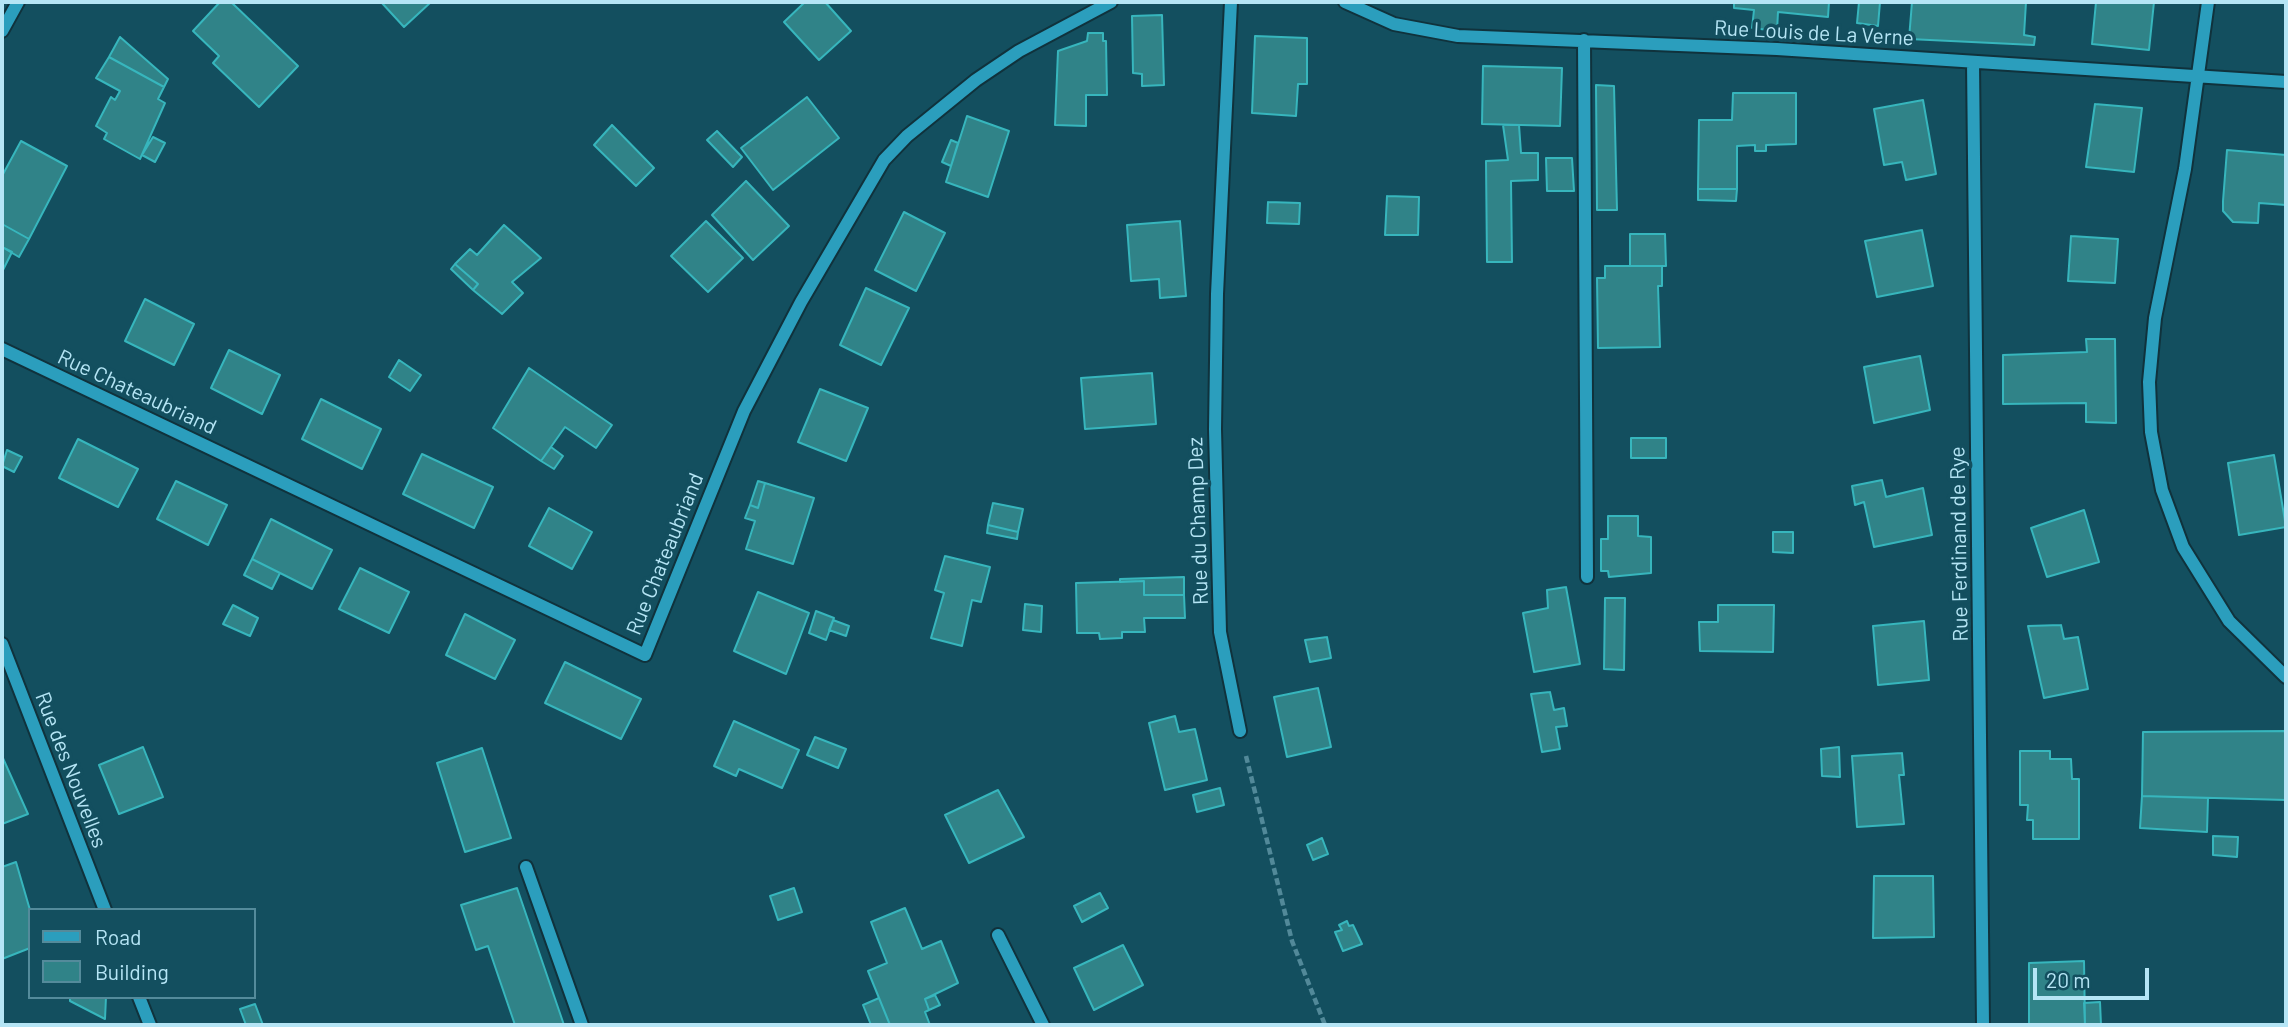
<!DOCTYPE html>
<html>
<head>
<meta charset="utf-8">
<style>
  body { margin:0 }
  #map { position:relative; width:2288px; height:1027px; overflow:hidden; background:#134f5f; font-family:Barlow,sans-serif }
  canvas { display:block }
  .frame { position:absolute; inset:0; border:4px solid #b5e5f5; pointer-events:none }
  .legend { position:absolute; left:28px; top:908px; width:228px; height:91px; box-sizing:border-box; background:#134f5f; border:2px solid #548b9b; margin:0; padding:9px 12px; list-style:none; font-size:21px; color:#b5e5f5 }
  .legend li { display:flex; align-items:center; gap:14px; height:35px }
  .legend b { width:35px; border:2px solid #548b9b }
  .scale { position:absolute; left:2033px; top:968px; width:116px; height:32px; box-sizing:border-box; border:4px solid #b5e5f5; border-top:0; padding-left:9px; font-size:21px; line-height:24px; white-space:nowrap; color:#b5e5f5; -webkit-text-stroke:5px #134f5f; paint-order:stroke }
</style>
</head>
<body>
<div id="map">
<canvas width="2288" height="1027"></canvas>
<div class="frame"></div>
<ul class="legend">
<li><b style="height:9px;background:#2b9ebd"></b>Road</li>
<li><b style="height:19px;background:#308388"></b>Building</li>
</ul>
<div class="scale">20 m</div>
</div>
<script>
const ctx = document.querySelector('canvas').getContext('2d');
ctx.lineJoin = 'round';
function fillPath(path, color) { ctx.fillStyle = color; ctx.fill(path, 'evenodd'); }
const shape = rows => new Path2D(rows.map(r => 'M' + r).join(''));
function strokePath(path, color, width, dash) { ctx.strokeStyle = color; ctx.lineWidth = width; ctx.lineCap = dash ? 'butt' : 'round'; ctx.setLineDash(dash || []); ctx.stroke(path); }
function write(font, color, halo, rows, align = 'center') {
  ctx.font = font + ' Barlow,sans-serif'; ctx.lineWidth = 7; ctx.setLineDash([]); ctx.textBaseline = 'middle'; ctx.strokeStyle = halo; ctx.fillStyle = color; for (const [text, x, y, turn = 0] of rows) {
    ctx.save(); ctx.translate(x, y); ctx.rotate((+turn || 0) * Math.PI / 180); ctx.textAlign = isNaN(turn) ? turn : align; if (halo) ctx.strokeText(text, 0, 0); ctx.fillText(text, 0, 0); ctx.restore();
  }
}
const building = shape([
  [220,2,231,2,298,66,259,107,213,63,219,56,193,31,220,2],
  [381,2,431,2,404,27,381,2],
  [805,2,825,2,851,31,819,60,784,22,805,2],
  [1734,2,1829,2,1828,17,1778,12,1777,31,1752,28,1754,10,1734,8,1734,2],
  [1859,2,1880,2,1878,26,1857,23,1859,2],
  [1912,2,2026,2,2024,35,2035,37,2034,45,1909,39,1912,2],
  [2096,2,2154,2,2149,50,2092,44,2096,2],
  [1162,15,1164,85,1142,86,1142,74,1133,73,1132,16,1162,15],
  [1088,33,1103,33,1103,41,1106,41,1107,95,1086,95,1086,126,1055,125,1058,51,1087,41,1088,33],
  [1255,36,1307,38,1307,84,1298,84,1296,116,1252,113,1255,36],
  [120,37,168,79,164,87,109,57,120,37],
  [109,57,164,87,158,99,165,103,140,159,104,139,107,133,96,126,111,97,115,100,120,91,96,78,109,57],
  [1483,66,1562,68,1560,126,1482,124,1483,66],
  [1596,85,1614,86,1617,210,1597,210,1596,85],
  [1733,93,1796,93,1796,144,1766,145,1766,151,1755,151,1755,145,1737,146,1737,189,1698,189,1699,120,1732,120,1733,93],
  [807,97,839,138,773,190,741,148,807,97],
  [1923,100,1936,174,1906,180,1902,162,1884,165,1874,109,1923,100],
  [2095,104,2142,108,2134,172,2086,167,2095,104],
  [967,116,1009,131,988,197,946,182,967,116],
  [612,125,654,168,636,186,594,145,612,125],
  [1503,125,1519,125,1521,153,1538,153,1538,180,1511,181,1512,262,1487,262,1486,161,1508,160,1503,125],
  [717,131,742,157,733,167,707,140,717,131],
  [153,137,165,143,155,162,142,155,153,137],
  [951,140,958,143,951,166,942,162,951,140],
  [21,141,67,166,29,239,2,224,2,176,21,141],
  [2227,150,2286,155,2286,205,2259,203,2258,223,2233,222,2223,211,2223,201,2227,150],
  [1546,158,1572,158,1574,191,1547,191,1546,158],
  [746,181,789,226,753,260,712,215,746,181],
  [1698,189,1737,189,1736,201,1698,200,1698,189],
  [1387,196,1419,197,1418,235,1385,235,1387,196],
  [1268,202,1300,203,1299,224,1267,223,1268,202],
  [904,212,945,233,916,291,875,270,904,212],
  [706,221,743,258,708,292,671,256,706,221],
  [1180,221,1186,296,1160,298,1159,279,1131,281,1127,225,1180,221],
  [2,224,29,239,19,257,2,247,2,224],
  [504,225,541,258,512,282,523,293,502,314,473,290,478,284,455,264,470,249,477,255,504,225],
  [1922,230,1933,286,1877,297,1865,241,1922,230],
  [1630,234,1665,234,1666,266,1630,266,1630,234],
  [2071,236,2118,239,2115,283,2068,281,2071,236],
  [2,247,12,252,2,272,2,247],
  [455,264,478,284,473,290,451,269,455,264],
  [1605,266,1662,266,1662,286,1658,286,1660,347,1598,348,1597,278,1605,278,1605,266],
  [866,288,909,308,881,365,840,345,866,288],
  [145,299,194,324,174,365,125,341,145,299],
  [2086,339,2115,339,2116,423,2086,422,2086,403,2003,404,2003,355,2087,352,2086,339],
  [229,350,280,375,262,414,211,388,229,350],
  [1920,356,1930,410,1874,423,1864,367,1920,356],
  [399,360,421,375,410,391,389,377,399,360],
  [529,368,612,425,596,448,565,427,541,461,493,428,529,368],
  [1152,373,1156,424,1085,429,1081,378,1152,373],
  [820,389,868,408,846,461,798,442,820,389],
  [321,399,381,429,362,469,302,439,321,399],
  [1631,438,1666,438,1666,458,1631,458,1631,438],
  [78,439,138,469,118,507,59,478,78,439],
  [551,447,563,456,554,469,541,461,551,447],
  [7,450,22,457,14,472,2,466,7,450],
  [422,454,493,487,474,528,403,494,422,454],
  [2274,455,2286,527,2239,535,2228,463,2274,455],
  [1882,480,1886,497,1923,488,1932,535,1874,547,1864,502,1855,505,1852,486,1882,480],
  [176,481,227,505,208,545,157,519,176,481],
  [758,481,765,483,758,508,750,505,758,481],
  [765,483,814,498,793,564,746,549,755,521,745,518,750,505,758,508,765,483],
  [993,503,1023,509,1018,532,988,525,993,503],
  [549,508,592,532,572,569,529,546,549,508],
  [2084,510,2099,562,2047,577,2031,528,2084,510],
  [1608,516,1638,516,1638,536,1651,537,1651,573,1609,577,1608,571,1601,571,1601,539,1608,539,1608,516],
  [271,519,332,550,312,589,252,559,271,519],
  [988,525,1018,532,1017,539,987,533,988,525],
  [1773,532,1793,532,1793,553,1773,552,1773,532],
  [945,556,990,567,981,602,972,600,962,646,931,638,944,593,935,590,945,556],
  [252,559,280,573,272,589,244,575,252,559],
  [360,568,409,592,389,633,339,609,360,568],
  [1184,577,1184,595,1144,595,1144,581,1120,582,1120,579,1184,577],
  [1144,581,1144,595,1184,595,1185,618,1144,618,1145,632,1122,632,1122,638,1100,639,1099,633,1077,633,1076,583,1144,581],
  [1566,587,1580,664,1534,672,1523,613,1548,608,1547,590,1566,587],
  [758,592,809,613,786,674,734,651,758,592],
  [1605,598,1625,598,1624,670,1604,669,1605,598],
  [1025,604,1042,606,1041,632,1023,630,1025,604],
  [233,605,258,618,250,636,223,624,233,605],
  [1718,605,1774,605,1773,652,1700,651,1699,622,1718,622,1718,605],
  [816,611,834,618,826,640,809,633,816,611],
  [465,614,515,640,495,679,446,655,465,614],
  [833,620,849,626,846,636,829,630,833,620],
  [1924,621,1929,680,1878,685,1873,626,1924,621],
  [2061,625,2064,639,2078,637,2088,689,2044,698,2028,626,2061,625],
  [1327,637,1331,658,1310,662,1305,640,1327,637],
  [565,662,641,699,621,739,545,703,565,662],
  [1318,688,1331,747,1287,757,1274,697,1318,688],
  [1550,692,1554,710,1564,708,1567,726,1556,727,1560,749,1542,752,1531,694,1550,692],
  [1175,716,1179,732,1195,729,1207,780,1165,790,1149,723,1175,716],
  [734,721,799,750,782,788,739,769,736,776,714,766,734,721],
  [2286,731,2286,800,2142,796,2143,732,2286,731],
  [815,737,846,749,838,768,807,755,815,737],
  [143,747,163,797,119,814,99,765,143,747],
  [1839,747,1840,777,1822,776,1821,749,1839,747],
  [482,748,511,838,465,852,437,763,482,748],
  [2020,751,2050,751,2050,759,2071,759,2072,779,2079,779,2079,839,2033,839,2033,820,2027,820,2028,805,2020,805,2020,751],
  [1902,753,1904,775,1899,775,1904,824,1857,827,1852,756,1902,753],
  [2,756,28,814,2,824,2,756],
  [1220,788,1224,805,1197,812,1193,795,1220,788],
  [998,790,1024,837,969,863,945,815,998,790],
  [2142,796,2208,798,2207,832,2140,828,2142,796],
  [2213,836,2238,837,2237,857,2213,855,2213,836],
  [1322,838,1328,854,1313,860,1307,845,1322,838],
  [16,862,30,910,30,948,2,959,2,867,16,862],
  [1874,876,1933,876,1934,937,1873,938,1874,876],
  [517,888,564,1025,515,1025,488,946,476,950,461,905,517,888],
  [794,888,802,912,778,920,770,896,794,888],
  [1100,893,1108,908,1082,922,1074,906,1100,893],
  [905,908,922,949,941,941,958,983,925,999,929,1010,925,1012,930,1025,890,1025,868,971,887,963,871,922,905,908],
  [1347,921,1349,926,1353,925,1362,944,1343,951,1335,932,1342,930,1339,925,1347,921],
  [1123,945,1143,985,1094,1010,1074,968,1123,945],
  [2084,961,2085,1025,2029,1025,2029,963,2084,961],
  [935,995,940,1005,929,1010,925,999,935,995],
  [70,997,106,997,105,1019,70,1001,70,997],
  [879,998,890,1025,871,1025,863,1005,879,998],
  [2100,1002,2101,1025,2085,1025,2084,1003,2100,1002],
  [255,1004,263,1025,246,1025,240,1009,255,1004]
]);
fillPath(building, '#308388');
strokePath(building, '#37b6bd', 2);
const minor = shape([
  [1231,2,1217,294,1215,429,1220,632,1240,731],
  [1345,2,1394,24,1458,36,1777,49,2286,82],
  [2208,2,2185,169,2155,318,2149,382,2151,432,2162,490,2183,547,2229,621,2286,677],
  [2,31,18,2],
  [1584,40,1587,577],
  [1973,62,1983,1025],
  [2,349,645,655,744,411,801,302,884,160,907,136,976,80,1019,51,1111,2],
  [2,644,105,910],
  [526,867,582,1025],
  [998,935,1043,1025],
  [139,997,150,1025]
]);
strokePath(minor, '#10323c', 16);
strokePath(shape([
  [1246,756,1292,941,1325,1025]
]), '#528999', 4.5, [7, 3.5]);
strokePath(minor, '#2b9ebd', 12);
write('21px', '#b5e5f5', '#134f5f', [
  ["Rue Louis de La Verne",1814,33,3],
  ["Rue Chateaubriand",137,392,25],
  ["Rue du Champ Dez",1198,521,-92],
  ["Rue Ferdinand de Rye",1959,544,-91],
  ["Rue Chateaubriand",665,554,-68],
  ["Rue des Nouvelles",71,770,69]
]);
</script>
</body>
</html>
